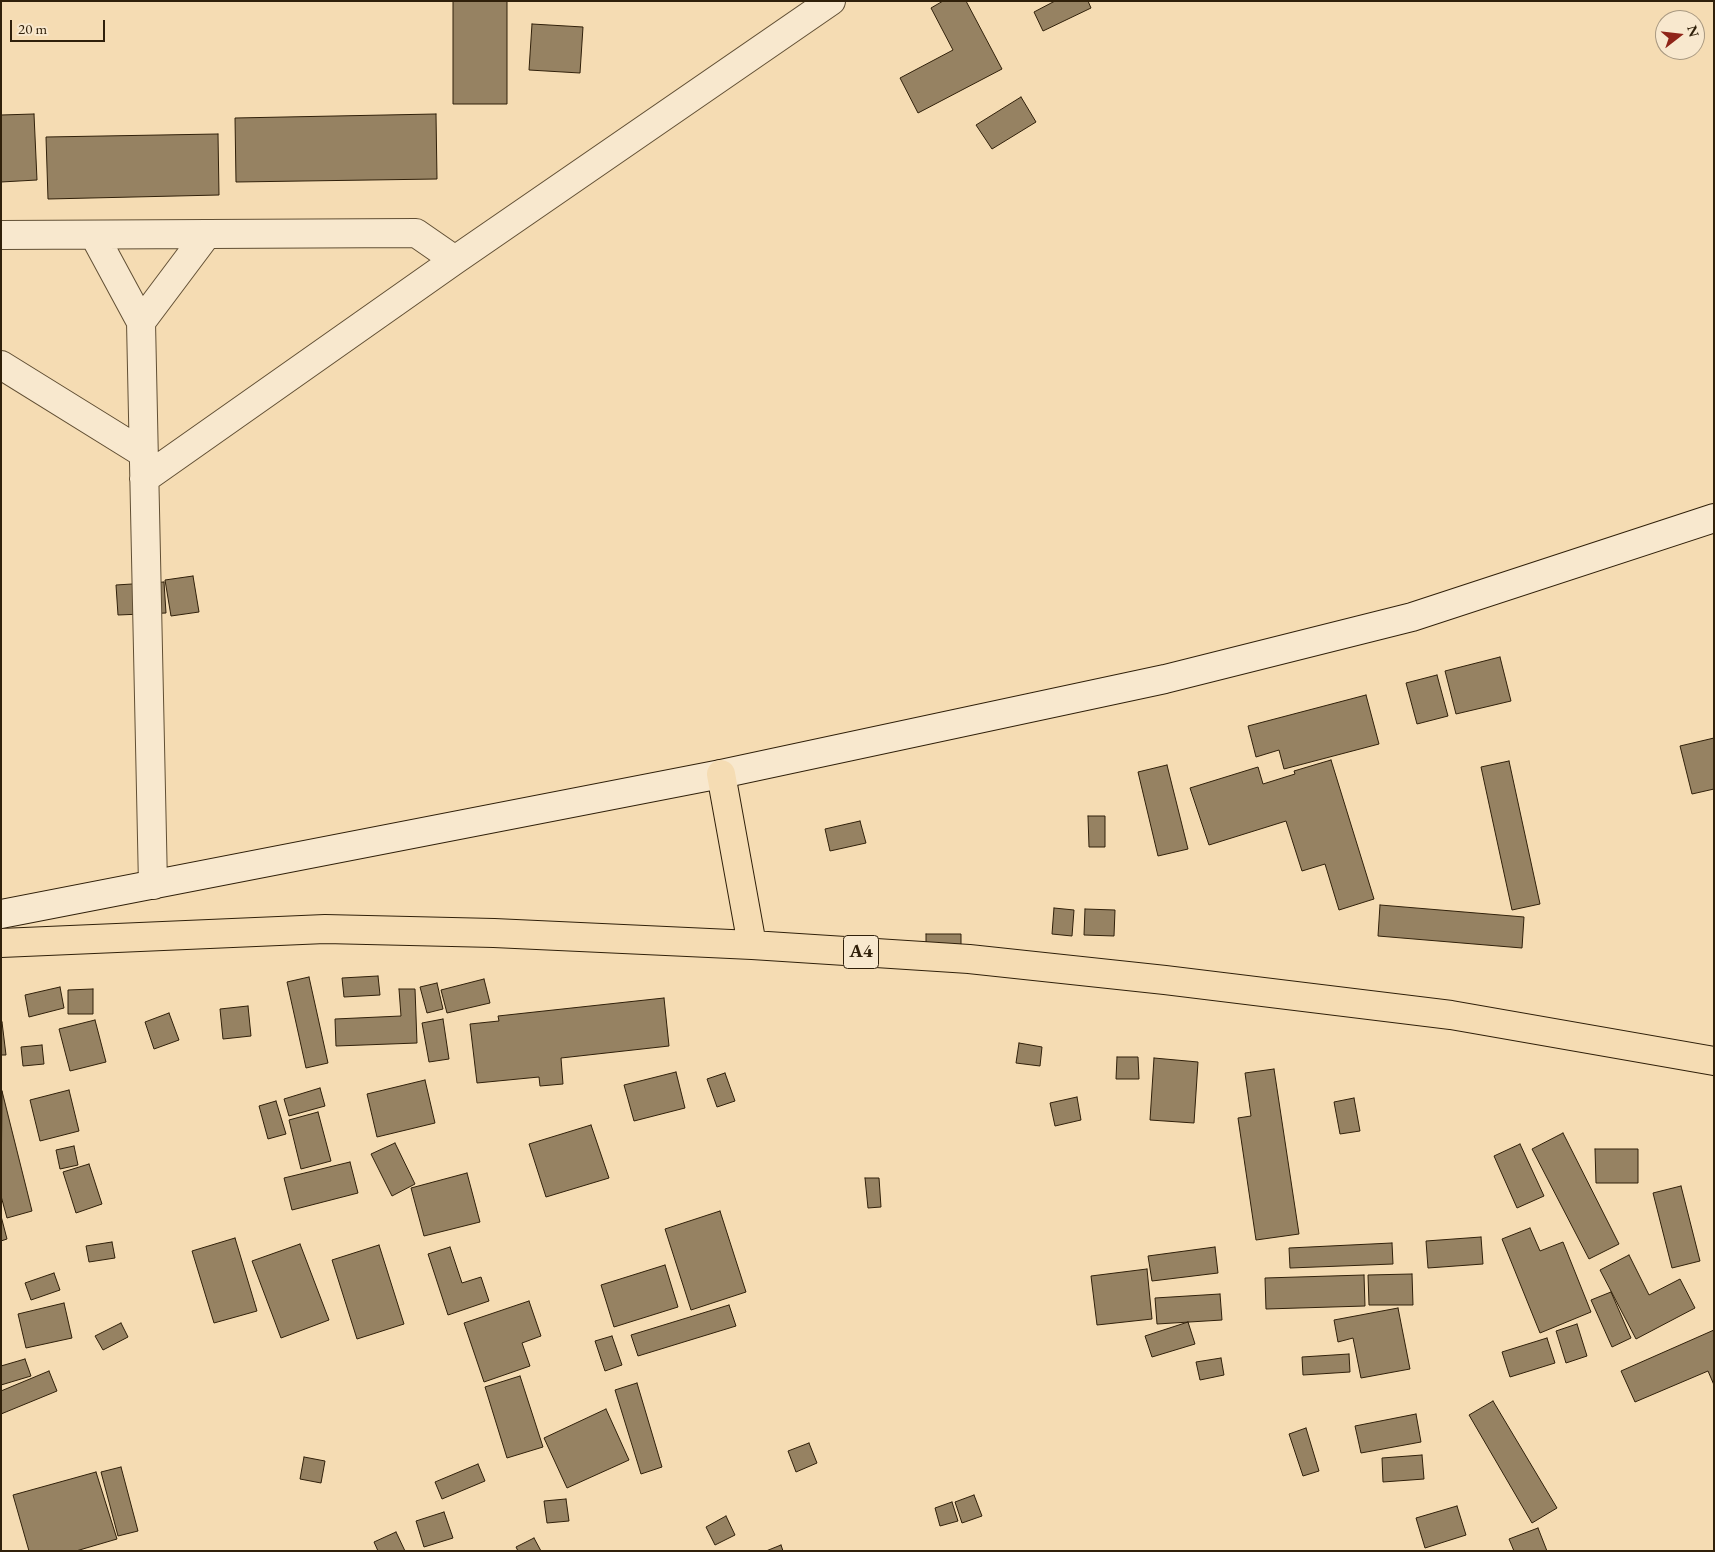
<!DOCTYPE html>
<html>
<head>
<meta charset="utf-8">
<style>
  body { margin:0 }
  #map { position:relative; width:1715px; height:1552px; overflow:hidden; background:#f5dcb3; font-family:"EB Garamond",serif }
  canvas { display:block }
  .frame { position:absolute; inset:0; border:2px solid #30200a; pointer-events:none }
  .north { position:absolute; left:1655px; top:10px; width:50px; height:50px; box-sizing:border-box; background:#f8e8ce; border:1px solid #a89880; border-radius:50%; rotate:74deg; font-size:14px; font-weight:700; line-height:20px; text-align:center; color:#30200a }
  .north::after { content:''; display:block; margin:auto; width:18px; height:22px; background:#8f2418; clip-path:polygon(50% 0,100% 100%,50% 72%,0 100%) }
  .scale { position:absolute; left:10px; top:20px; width:95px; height:22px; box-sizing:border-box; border:2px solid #30200a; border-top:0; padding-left:6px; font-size:15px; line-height:18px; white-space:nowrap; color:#30200a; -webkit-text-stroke:4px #f8e8ce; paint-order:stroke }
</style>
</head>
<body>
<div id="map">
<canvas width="1715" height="1552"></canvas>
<div class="frame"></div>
<div class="north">N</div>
<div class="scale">20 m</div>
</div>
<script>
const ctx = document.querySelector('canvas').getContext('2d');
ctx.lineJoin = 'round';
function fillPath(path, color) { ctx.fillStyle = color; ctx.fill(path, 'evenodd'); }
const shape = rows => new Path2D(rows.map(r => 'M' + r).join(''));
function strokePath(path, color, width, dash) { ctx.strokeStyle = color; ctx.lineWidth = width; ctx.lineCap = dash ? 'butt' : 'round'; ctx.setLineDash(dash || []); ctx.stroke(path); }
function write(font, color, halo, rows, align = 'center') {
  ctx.font = font + ' "EB Garamond",serif'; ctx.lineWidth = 4; ctx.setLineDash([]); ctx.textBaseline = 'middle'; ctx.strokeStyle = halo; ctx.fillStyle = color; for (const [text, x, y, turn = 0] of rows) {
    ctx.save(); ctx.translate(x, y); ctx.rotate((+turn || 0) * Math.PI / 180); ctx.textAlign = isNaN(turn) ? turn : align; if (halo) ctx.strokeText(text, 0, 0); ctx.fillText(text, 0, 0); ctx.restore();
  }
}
const building = shape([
  [453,1,507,1,507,104,453,104,453,1],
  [943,1,966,1,1002,69,918,113,900,78,953,50,931,8,943,1],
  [1055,1,1088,1,1091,8,1043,31,1034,12,1055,1],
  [532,24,583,27,580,73,529,70,532,24],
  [1021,97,1036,122,992,149,976,125,1021,97],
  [34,114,37,180,1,182,1,115,34,114],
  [436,114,437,179,236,182,235,118,436,114],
  [218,134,219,195,48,199,46,137,218,134],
  [193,576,199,612,171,616,165,580,193,576],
  [164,582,166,613,118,615,116,585,164,582],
  [1500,657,1511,701,1456,714,1445,671,1500,657],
  [1437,675,1448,716,1417,724,1406,683,1437,675],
  [1366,695,1379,744,1284,769,1279,750,1256,757,1248,726,1366,695],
  [1714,738,1714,789,1692,794,1680,746,1714,738],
  [1331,760,1374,899,1339,910,1325,864,1302,871,1286,821,1209,845,1190,788,1258,767,1263,784,1295,774,1294,771,1331,760],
  [1509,761,1540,904,1512,910,1481,767,1509,761],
  [1167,765,1188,849,1158,856,1138,772,1167,765],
  [1088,816,1105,816,1105,847,1089,847,1088,816],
  [860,821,866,843,830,851,825,829,860,821],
  [1380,905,1524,917,1522,948,1378,936,1380,905],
  [1054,908,1074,910,1072,936,1052,934,1054,908],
  [1085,909,1115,910,1114,936,1084,935,1085,909],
  [926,934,961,934,961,947,926,947,926,934],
  [378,976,380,995,344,997,342,978,378,976],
  [309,977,328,1063,306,1068,287,982,309,977],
  [484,979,490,1003,447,1013,441,990,484,979],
  [437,983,443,1009,427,1013,420,987,437,983],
  [60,987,64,1008,29,1017,25,995,60,987],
  [93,989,93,1014,68,1014,68,990,93,989],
  [399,989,415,989,417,1043,336,1046,335,1019,401,1016,399,989],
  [664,998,669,1046,561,1058,563,1084,540,1086,539,1077,477,1083,470,1024,499,1021,498,1016,664,998],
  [248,1006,251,1036,223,1039,220,1009,248,1006],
  [169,1013,179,1040,154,1049,145,1022,169,1013],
  [443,1019,449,1059,429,1062,422,1023,443,1019],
  [95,1020,106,1062,70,1071,59,1029,95,1020],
  [2,1022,6,1055,1,1055,1,1022,2,1022],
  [1019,1043,1042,1047,1040,1066,1016,1063,1019,1043],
  [42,1045,44,1064,23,1066,21,1047,42,1045],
  [1117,1057,1138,1057,1139,1079,1116,1079,1117,1057],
  [1154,1058,1198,1062,1194,1123,1150,1120,1154,1058],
  [1274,1069,1299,1234,1256,1240,1238,1118,1251,1116,1245,1073,1274,1069],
  [676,1072,685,1108,634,1121,624,1085,676,1072],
  [725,1073,735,1101,717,1107,707,1079,725,1073],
  [425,1080,435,1123,377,1137,367,1094,425,1080],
  [320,1088,325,1106,289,1116,284,1099,320,1088],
  [69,1090,79,1131,40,1141,30,1100,69,1090],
  [2,1091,32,1211,7,1218,1,1196,2,1091],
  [1077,1097,1081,1120,1055,1126,1050,1103,1077,1097],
  [1354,1098,1360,1131,1340,1134,1334,1102,1354,1098],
  [276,1101,286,1134,268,1139,259,1106,276,1101],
  [318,1112,331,1161,301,1169,289,1120,318,1112],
  [591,1125,609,1178,546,1197,529,1144,591,1125],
  [1563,1133,1619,1244,1589,1259,1532,1149,1563,1133],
  [395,1143,415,1184,392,1196,371,1154,395,1143],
  [1520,1144,1544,1196,1517,1208,1494,1156,1520,1144],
  [74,1146,78,1165,60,1169,56,1150,74,1146],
  [1595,1149,1638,1149,1638,1183,1596,1183,1595,1149],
  [350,1162,358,1193,292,1210,284,1178,350,1162],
  [89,1164,102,1204,76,1213,63,1172,89,1164],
  [467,1173,480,1222,424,1236,411,1188,467,1173],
  [865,1178,879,1178,881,1207,868,1208,865,1178],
  [1681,1186,1700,1261,1672,1268,1653,1193,1681,1186],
  [720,1211,746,1292,691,1310,665,1229,720,1211],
  [1,1216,7,1239,1,1241,1,1216],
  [1530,1228,1540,1251,1563,1242,1591,1312,1540,1333,1502,1239,1530,1228],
  [1481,1237,1483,1264,1428,1268,1426,1241,1481,1237],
  [235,1238,257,1311,214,1323,192,1251,235,1238],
  [112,1242,115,1258,89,1262,86,1246,112,1242],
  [1392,1243,1393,1264,1290,1268,1289,1248,1392,1243],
  [300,1244,329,1320,281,1338,252,1261,300,1244],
  [379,1245,404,1324,357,1339,332,1260,379,1245],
  [450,1247,462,1283,481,1277,489,1301,448,1315,428,1254,450,1247],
  [1215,1247,1218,1273,1152,1281,1148,1256,1215,1247],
  [1629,1255,1649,1295,1680,1279,1695,1308,1636,1339,1600,1270,1629,1255],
  [665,1265,678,1307,614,1327,601,1285,665,1265],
  [1147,1269,1152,1319,1097,1325,1091,1276,1147,1269],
  [54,1273,60,1290,31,1300,25,1283,54,1273],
  [1412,1274,1413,1305,1369,1305,1368,1275,1412,1274],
  [1364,1275,1365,1306,1266,1309,1265,1278,1364,1275],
  [1611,1292,1631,1338,1612,1347,1591,1300,1611,1292],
  [1220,1294,1222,1320,1157,1324,1155,1298,1220,1294],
  [529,1301,541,1336,522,1343,530,1366,484,1382,464,1323,529,1301],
  [64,1303,72,1338,26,1348,18,1314,64,1303],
  [729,1305,736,1326,638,1356,631,1335,729,1305],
  [1398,1308,1410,1369,1361,1378,1353,1338,1338,1342,1334,1320,1398,1308],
  [1188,1322,1195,1344,1152,1357,1145,1336,1188,1322],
  [121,1323,128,1337,103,1350,95,1336,121,1323],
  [1577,1324,1587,1356,1566,1363,1556,1331,1577,1324],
  [1714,1330,1714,1385,1708,1371,1635,1402,1621,1371,1714,1330],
  [612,1336,622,1365,605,1371,595,1341,612,1336],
  [1547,1338,1555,1363,1510,1377,1502,1352,1547,1338],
  [1349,1354,1350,1372,1303,1375,1302,1357,1349,1354],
  [1221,1358,1224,1375,1200,1380,1196,1362,1221,1358],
  [25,1359,31,1376,1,1385,1,1366,25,1359],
  [49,1371,57,1391,1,1414,1,1391,49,1371],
  [520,1376,543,1447,507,1458,485,1387,520,1376],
  [637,1383,662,1467,641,1474,615,1390,637,1383],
  [1493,1401,1557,1508,1532,1523,1469,1415,1493,1401],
  [606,1409,629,1460,567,1488,544,1438,606,1409],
  [1416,1414,1421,1442,1361,1453,1355,1426,1416,1414],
  [1306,1428,1319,1471,1303,1476,1289,1434,1306,1428],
  [809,1443,817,1463,796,1472,788,1451,809,1443],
  [1422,1455,1424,1479,1383,1482,1382,1458,1422,1455],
  [304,1457,325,1461,321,1483,300,1479,304,1457],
  [478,1464,485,1481,442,1499,435,1482,478,1464],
  [121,1467,138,1531,118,1536,101,1472,121,1467],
  [96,1472,117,1539,76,1551,29,1551,13,1495,96,1472],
  [974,1495,982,1516,962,1523,955,1502,974,1495],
  [566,1499,569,1521,547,1523,544,1501,566,1499],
  [952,1502,958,1521,940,1526,935,1508,952,1502],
  [1457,1506,1466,1535,1425,1548,1416,1518,1457,1506],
  [444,1512,453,1538,424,1547,416,1521,444,1512],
  [726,1516,735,1535,715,1545,706,1527,726,1516],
  [1538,1528,1547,1551,1514,1551,1509,1539,1538,1528],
  [396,1532,405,1551,378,1551,374,1542,396,1532],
  [534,1538,541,1551,518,1551,516,1547,534,1538],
  [781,1545,783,1551,766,1551,781,1545]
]);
fillPath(building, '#968262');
strokePath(building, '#30200a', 1);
const minor = shape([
  [1,235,416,233,455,260],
  [94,235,141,322,153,885],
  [141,322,207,234],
  [1,365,143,453],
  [144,479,455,260,831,1]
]);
const secondary = shape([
  [1,914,721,774,1165,679,1412,617,1714,518]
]);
const trunk = shape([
  [721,774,752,945],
  [1,943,325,929,494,933,752,945,969,959,1165,980,1451,1015,1714,1061]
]);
strokePath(minor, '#614f34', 30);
strokePath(secondary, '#30200a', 30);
strokePath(trunk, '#30200a', 30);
strokePath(minor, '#f8e8ce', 28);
strokePath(secondary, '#f8e8ce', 28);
strokePath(trunk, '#f5dcb3', 28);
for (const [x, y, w] of [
  [861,952,35]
]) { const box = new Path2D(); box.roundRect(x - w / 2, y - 16.5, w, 33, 4); ctx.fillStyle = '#f8e8ce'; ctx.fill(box); strokePath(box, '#30200a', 1); }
write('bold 19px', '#30200a', null, [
  ["A4",861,952]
]);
</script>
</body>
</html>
